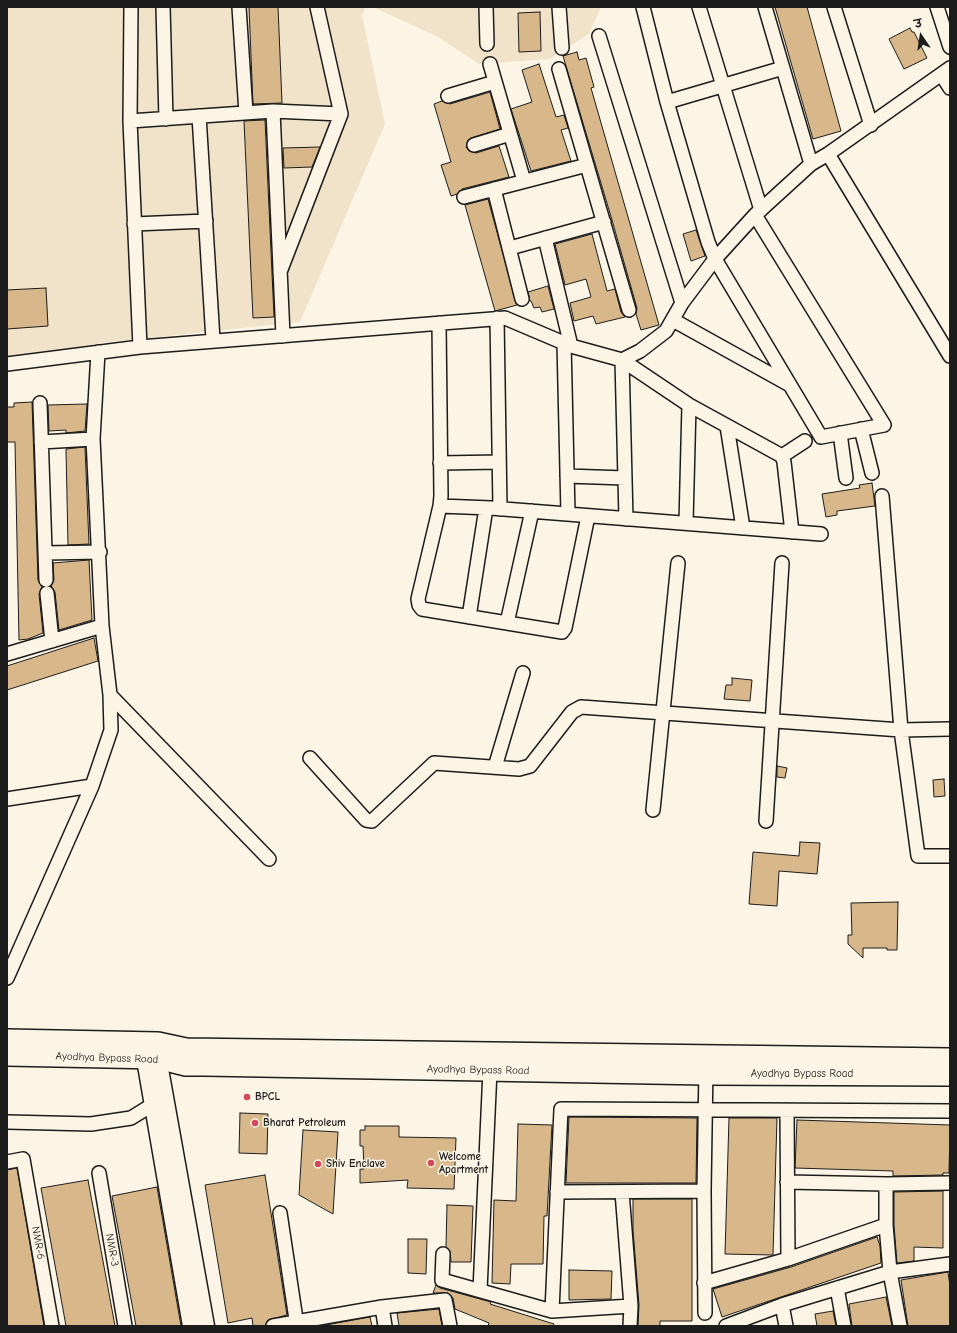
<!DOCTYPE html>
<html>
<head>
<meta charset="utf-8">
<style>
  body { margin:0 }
  #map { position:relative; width:957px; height:1333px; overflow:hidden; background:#fcf5e5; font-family:"Comic Neue","Playpen Sans Deva",sans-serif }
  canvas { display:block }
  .frame { position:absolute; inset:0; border:8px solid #1c1c1c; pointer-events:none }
  .north { position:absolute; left:901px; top:16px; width:40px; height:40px; -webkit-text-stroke:3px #fcf5e5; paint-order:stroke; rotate:347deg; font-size:11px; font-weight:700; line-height:16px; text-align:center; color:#1c1c1c }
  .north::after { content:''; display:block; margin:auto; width:14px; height:18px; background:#1c1c1c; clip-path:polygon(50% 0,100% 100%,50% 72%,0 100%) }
</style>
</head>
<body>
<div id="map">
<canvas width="957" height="1333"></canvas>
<div class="frame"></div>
<div class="north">उ</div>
</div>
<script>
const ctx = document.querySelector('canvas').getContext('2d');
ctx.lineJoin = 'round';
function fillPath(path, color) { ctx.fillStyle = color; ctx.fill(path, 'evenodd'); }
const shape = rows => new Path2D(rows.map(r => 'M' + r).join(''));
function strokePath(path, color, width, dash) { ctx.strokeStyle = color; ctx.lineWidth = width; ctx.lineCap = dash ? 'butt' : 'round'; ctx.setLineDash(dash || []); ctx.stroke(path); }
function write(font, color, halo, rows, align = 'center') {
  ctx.font = font + ' "Comic Neue",sans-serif'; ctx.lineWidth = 3; ctx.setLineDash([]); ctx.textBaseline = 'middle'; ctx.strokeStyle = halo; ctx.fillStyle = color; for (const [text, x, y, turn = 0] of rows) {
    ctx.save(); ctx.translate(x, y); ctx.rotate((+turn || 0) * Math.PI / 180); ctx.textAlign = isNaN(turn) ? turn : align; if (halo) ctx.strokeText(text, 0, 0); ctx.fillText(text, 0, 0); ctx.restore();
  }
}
fillPath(shape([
  [7,7,366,7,362,15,385,124,300,322,101,343,26,360,7,362],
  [373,7,601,7,589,34,550,59,479,64,438,37]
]), '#f1e3ca');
const building = shape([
  [249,7,278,7,282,103,253,104,249,7],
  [775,7,807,7,841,131,813,139,775,7],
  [540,12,541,51,519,52,518,13,540,12],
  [910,28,912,32,914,32,927,58,904,69,889,39,910,28],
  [577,52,579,60,586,58,594,87,591,88,659,325,641,330,636,314,637,308,612,220,563,56,577,52],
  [539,64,556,117,564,115,568,128,561,130,571,161,531,171,511,109,532,102,522,70,539,64],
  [490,92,500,129,471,138,468,140,466,147,469,151,476,153,499,146,509,177,462,189,457,194,451,196,441,165,451,162,434,104,442,101,450,104,490,92],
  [265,120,274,317,253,318,244,121,265,120],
  [320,147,312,167,284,168,283,148,320,147],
  [488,199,517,305,495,311,465,205,488,199],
  [696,230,705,256,691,261,683,234,696,230],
  [592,234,607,291,615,289,621,312,625,317,596,324,593,316,574,321,570,303,591,297,586,279,565,285,555,244,592,234],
  [548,286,554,309,542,312,540,307,534,308,531,301,530,301,528,292,548,286],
  [46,288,48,326,7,329,7,290,46,288],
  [32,402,38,580,42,587,39,594,43,633,28,639,19,640,15,442,7,442,7,407,14,407,14,403,32,402],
  [87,404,85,431,66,433,66,430,49,431,48,405,87,404],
  [85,447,89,544,68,545,66,449,85,447],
  [872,483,875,506,837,511,837,515,826,517,822,494,860,488,859,485,872,483],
  [89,560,92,620,59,630,55,592,51,586,54,580,53,563,89,560],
  [94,638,98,661,7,690,7,666,94,638],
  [732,678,752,680,750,701,724,699,726,685,732,685,732,678],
  [777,766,787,768,785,778,777,777,777,766],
  [944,779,945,796,934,797,933,780,944,779],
  [800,842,820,843,817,874,779,871,777,906,749,904,753,852,799,856,800,842],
  [898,902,897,950,887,950,887,948,863,948,863,958,848,944,848,935,852,935,851,903,898,902],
  [240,1113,268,1114,267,1154,239,1153,240,1113],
  [569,1117,697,1118,696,1183,566,1183,569,1117],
  [729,1118,777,1118,773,1255,725,1254,729,1118],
  [797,1120,950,1125,949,1173,943,1173,943,1175,893,1176,893,1171,795,1168,797,1120],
  [518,1124,552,1125,547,1216,544,1216,543,1264,511,1264,510,1284,492,1283,494,1200,516,1201,518,1124],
  [365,1126,399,1126,399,1137,456,1138,454,1189,407,1188,408,1180,360,1183,360,1169,364,1169,363,1146,360,1146,360,1130,365,1130,365,1126],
  [303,1130,338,1132,333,1214,299,1195,303,1130],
  [17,1168,44,1326,7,1326,7,1170,17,1168],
  [265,1175,287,1315,268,1320,265,1326,253,1326,252,1318,228,1323,205,1185,265,1175],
  [88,1180,98,1234,115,1326,66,1326,41,1188,88,1180],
  [157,1187,181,1326,136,1326,112,1196,157,1187],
  [943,1191,943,1248,914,1247,914,1261,897,1263,894,1225,894,1192,943,1191],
  [633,1199,692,1199,692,1321,660,1321,660,1326,638,1326,639,1305,633,1230,633,1199],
  [447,1205,473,1206,471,1262,451,1262,450,1251,446,1247,447,1205],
  [877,1237,880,1246,881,1263,722,1317,713,1289,791,1267,877,1237],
  [408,1239,427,1239,426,1274,408,1273,408,1239],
  [569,1270,612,1271,611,1299,569,1300,569,1270],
  [948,1272,950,1286,950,1326,908,1326,901,1280,948,1272],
  [436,1285,440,1288,491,1302,490,1304,554,1324,553,1326,488,1326,489,1323,455,1309,453,1298,448,1293,433,1293,436,1285],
  [886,1297,892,1326,852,1326,849,1304,886,1297],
  [439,1309,442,1326,399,1326,397,1313,439,1309],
  [833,1311,836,1326,817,1326,815,1314,833,1311],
  [370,1317,372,1326,320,1326,370,1317]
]);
fillPath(building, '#d8b88b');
strokePath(building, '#1c1c1c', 1);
const minor = shape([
  [131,7,130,121,140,347],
  [163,7,166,119],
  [239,7,246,113],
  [486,7,487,44],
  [559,7,562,48],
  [643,7,667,102],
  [699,7,761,210],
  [765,7,811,164],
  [834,7,871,125],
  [937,7,950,47],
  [599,36,682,303],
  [490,64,524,181],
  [559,69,629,310],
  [942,75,950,88],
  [448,96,495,82],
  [273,111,283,336],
  [199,116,213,340],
  [130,121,273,111,341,114],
  [474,145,510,134],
  [828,154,950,356],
  [494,189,522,299],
  [464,197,587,165],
  [755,215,884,425,821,437,715,259,708,242,667,102,783,68],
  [134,224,206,221],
  [545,238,571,346],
  [510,248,604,222],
  [280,272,341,114,317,7],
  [497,318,500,509],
  [673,320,790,385],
  [439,323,441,496,440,506,418,599,419,605,422,609,562,632,565,628,588,516],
  [564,343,568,514],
  [622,360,689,405,782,456,784,462,792,532],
  [622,360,626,519],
  [7,364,140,347,505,318,571,346,622,360,640,351,666,331,682,303,715,259,755,215,811,164,828,154,950,68],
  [40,403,46,580],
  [727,426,743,528],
  [861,429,872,473],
  [840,433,846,478],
  [41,442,93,439],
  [782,456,805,441],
  [440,463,499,462],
  [567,476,625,478],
  [882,496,901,730,918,856,950,856],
  [440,506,491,508,821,534],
  [686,523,689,405],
  [45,553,100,552],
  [47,593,52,641],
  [469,617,486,508],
  [507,623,532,511],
  [7,654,102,626],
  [110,695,269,859],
  [310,758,366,820,372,821,434,763,519,769,530,766,572,712,581,707,901,730,950,729],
  [495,767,523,673],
  [7,799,92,786],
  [653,810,678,563],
  [766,821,782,563],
  [7,978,92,786,111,730,110,695,102,626,93,439,98,352],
  [787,1111,788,1259],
  [7,1122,91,1124,131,1118,160,1100],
  [7,1162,23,1159,52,1326],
  [99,1173,125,1326],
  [787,1182,886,1184,950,1183],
  [886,1184,886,1225,890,1272,900,1326],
  [557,1192,704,1191],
  [622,1192,631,1306,630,1326],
  [280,1213,297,1326],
  [443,1254,442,1280,552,1311,631,1306],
  [704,1283,788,1259,886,1225],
  [837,1288,844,1326],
  [480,1290,490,1070],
  [782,1305,786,1326],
  [382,1307,385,1326],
  [552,1311,561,1109,950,1111],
  [705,1313,704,1191,706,1067],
  [273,1326,382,1307,445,1300,450,1326],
  [726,1326,782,1305,890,1272,950,1264]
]);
const tertiary = shape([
  [143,1048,191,1326],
  [158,1049,158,1058,206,1326]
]);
const primary = shape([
  [7,1040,158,1043,186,1049,950,1059],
  [7,1055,158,1058,186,1065,205,1065,706,1074,950,1075]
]);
strokePath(minor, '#1c1c1c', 16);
strokePath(tertiary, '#1c1c1c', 19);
strokePath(primary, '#1c1c1c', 24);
strokePath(minor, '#fcf5e5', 13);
strokePath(tertiary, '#fcf5e5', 16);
strokePath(primary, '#fcf5e5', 21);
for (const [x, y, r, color] of [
  [247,1097,4,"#d1495b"],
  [255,1123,4,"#d1495b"],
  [431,1163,4,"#d1495b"],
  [318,1164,4,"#d1495b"]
]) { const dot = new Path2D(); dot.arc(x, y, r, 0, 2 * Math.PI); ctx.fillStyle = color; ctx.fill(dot); strokePath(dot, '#fcf5e5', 1.5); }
write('11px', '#1c1c1c', '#fcf5e5', [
  ["Ayodhya Bypass Road",107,1058,2],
  ["Ayodhya Bypass Road",478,1070,1],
  ["Ayodhya Bypass Road",802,1074],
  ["NMR-6",38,1243,80],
  ["NMR-3",112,1250,80]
]);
write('bold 11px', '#1c1c1c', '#fcf5e5', [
  ["BPCL",255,1097],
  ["Bharat Petroleum",263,1123],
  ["Welcome",439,1157],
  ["Apartment",439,1170],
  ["Shiv Enclave",326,1164]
], 'left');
</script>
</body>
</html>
